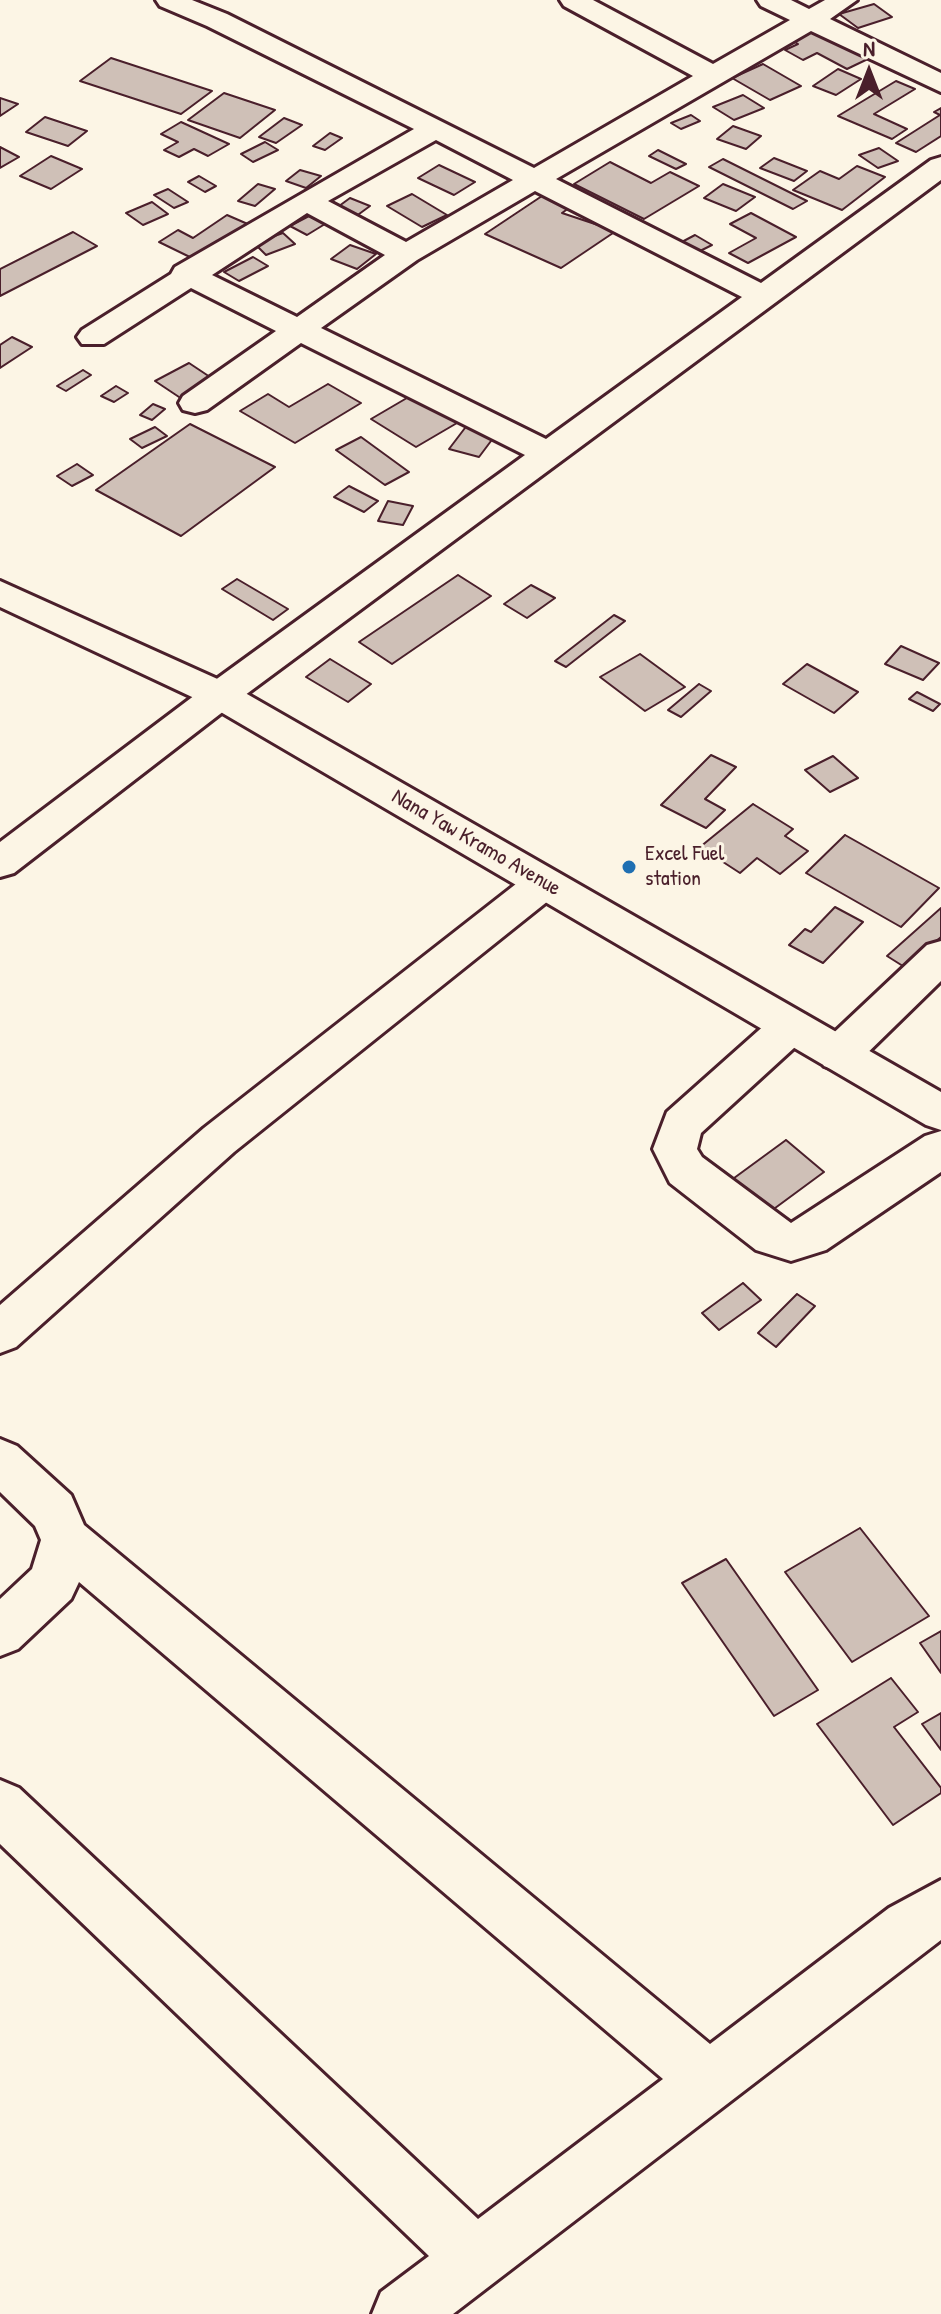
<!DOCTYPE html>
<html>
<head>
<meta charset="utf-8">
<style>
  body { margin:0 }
  #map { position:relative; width:941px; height:2314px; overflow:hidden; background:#fcf5e5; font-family:"Patrick Hand",sans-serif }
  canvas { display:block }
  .north { position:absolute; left:829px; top:32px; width:80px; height:80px; -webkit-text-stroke:6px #fcf5e5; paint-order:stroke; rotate:0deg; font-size:22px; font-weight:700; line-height:32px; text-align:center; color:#4a1f2b }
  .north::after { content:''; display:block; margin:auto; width:28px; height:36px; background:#4a1f2b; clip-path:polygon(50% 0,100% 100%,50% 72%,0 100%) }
</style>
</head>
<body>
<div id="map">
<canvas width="941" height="2314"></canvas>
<div class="north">N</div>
</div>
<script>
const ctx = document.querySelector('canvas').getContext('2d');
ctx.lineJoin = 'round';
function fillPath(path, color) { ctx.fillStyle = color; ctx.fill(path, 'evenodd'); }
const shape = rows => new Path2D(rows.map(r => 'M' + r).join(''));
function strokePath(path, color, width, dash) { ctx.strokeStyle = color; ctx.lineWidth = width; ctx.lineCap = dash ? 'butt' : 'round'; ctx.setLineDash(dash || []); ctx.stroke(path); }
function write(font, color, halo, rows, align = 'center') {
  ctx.font = font + ' "Patrick Hand",sans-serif'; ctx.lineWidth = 6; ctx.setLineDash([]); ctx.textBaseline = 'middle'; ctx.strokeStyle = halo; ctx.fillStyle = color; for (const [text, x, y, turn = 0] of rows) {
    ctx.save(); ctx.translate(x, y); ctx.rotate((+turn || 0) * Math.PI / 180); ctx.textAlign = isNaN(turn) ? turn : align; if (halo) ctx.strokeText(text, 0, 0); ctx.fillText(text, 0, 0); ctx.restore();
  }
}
const building = shape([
  [874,4,892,17,858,28,839,14,874,4],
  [818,29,872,57,847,69,817,53,803,60,785,50,798,44,793,41,818,29],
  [111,58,212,91,181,114,80,81,111,58],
  [763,64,801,86,770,100,732,78,763,64],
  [838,69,861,79,836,95,813,86,838,69],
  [896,81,915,89,874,114,907,129,892,139,838,116,896,81],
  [224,93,275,110,240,138,188,120,224,93],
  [743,95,764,108,734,120,713,107,743,95],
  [0,98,18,104,0,116,0,98],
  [941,108,941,136,916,152,896,143,940,115,934,112,941,108],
  [691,115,700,121,681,129,671,123,691,115],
  [45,117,87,131,68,146,26,132,45,117],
  [284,118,302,125,276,143,259,137,284,118],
  [181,122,229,144,208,156,194,149,179,157,164,150,178,142,161,134,181,122],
  [733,126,761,136,746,149,717,139,733,126],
  [330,133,342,138,325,150,313,146,330,133],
  [265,142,278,150,253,162,241,154,265,142],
  [0,147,19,157,0,168,0,147],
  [879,148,898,161,878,168,859,155,879,148],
  [658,150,686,164,676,169,649,156,658,150],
  [51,156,82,169,51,189,20,176,51,156],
  [774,158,807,171,794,181,760,168,774,158],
  [723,159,807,201,793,209,709,167,723,159],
  [610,162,651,183,670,172,699,186,644,219,574,184,610,162],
  [439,165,475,182,454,195,418,178,439,165],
  [857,166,885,177,842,210,793,190,820,171,839,179,857,166],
  [300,170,321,176,306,188,286,181,300,170],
  [199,176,216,186,205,192,188,182,199,176],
  [258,184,275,189,255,206,238,201,258,184],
  [723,184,755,197,736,211,704,198,723,184],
  [168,189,188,202,174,208,154,195,168,189],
  [412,194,447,215,422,227,387,206,412,194],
  [542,196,569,208,562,213,616,231,561,268,485,234,542,196],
  [350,198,370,206,355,217,335,209,350,198],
  [152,202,168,214,143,225,126,213,152,202],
  [751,213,796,237,748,263,729,253,756,238,730,224,751,213],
  [227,215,250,225,196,260,159,242,178,230,193,238,227,215],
  [309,216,325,224,307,235,290,226,309,216],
  [73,232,97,246,0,296,0,269,73,232],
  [283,233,295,244,266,255,254,243,283,233],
  [695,235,712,245,694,254,678,244,695,235],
  [350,245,376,254,357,269,331,259,350,245],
  [253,257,268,266,239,281,224,272,253,257],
  [12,337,32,347,0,368,0,345,12,337],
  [189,363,216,381,182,399,155,381,189,363],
  [83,370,91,375,66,391,57,386,83,370],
  [328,384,361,403,295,443,240,411,268,394,289,407,328,384],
  [116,386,128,393,114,402,101,396,116,386],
  [412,395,457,423,416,447,371,419,412,395],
  [153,404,165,409,152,420,140,415,153,404],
  [190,424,275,467,181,536,96,490,190,424],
  [468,424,497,433,479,457,449,449,468,424],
  [155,427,167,436,142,448,130,439,155,427],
  [361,437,409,472,385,485,336,450,361,437],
  [77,464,93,475,72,486,57,476,77,464],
  [349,486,378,501,364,512,334,497,349,486],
  [388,501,413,506,403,525,378,521,388,501],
  [458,575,491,596,392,664,359,642,458,575],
  [237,579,288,609,273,620,222,589,237,579],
  [531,585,555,598,527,618,504,604,531,585],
  [614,615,625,621,566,667,555,661,614,615],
  [901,646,939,663,923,680,885,664,901,646],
  [640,654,685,687,645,711,600,677,640,654],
  [330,659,371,684,348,702,306,677,330,659],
  [807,664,858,692,834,713,783,684,807,664],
  [699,684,711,691,681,717,668,710,699,684],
  [917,692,940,704,933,711,909,699,917,692],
  [711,755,736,767,705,799,725,810,706,828,661,805,711,755],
  [833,756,858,778,830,792,805,770,833,756],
  [753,804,793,829,785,836,808,851,780,874,757,858,740,873,700,847,753,804],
  [845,835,939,888,901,927,806,873,845,835],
  [835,907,863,922,823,963,789,945,805,929,811,932,835,907],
  [941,908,941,937,906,968,887,956,941,908],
  [786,1140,824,1172,767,1214,730,1181,786,1140],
  [743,1283,761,1300,719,1330,702,1313,743,1283],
  [797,1294,815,1306,776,1347,758,1333,797,1294],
  [860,1528,929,1616,852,1662,785,1572,860,1528],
  [726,1559,818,1690,774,1716,682,1583,726,1559],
  [941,1631,941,1673,920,1643,941,1631],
  [891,1678,918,1712,894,1727,941,1788,941,1793,893,1825,817,1724,891,1678],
  [941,1713,941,1750,922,1724,941,1713]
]);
fillPath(building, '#cfc0b7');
strokePath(building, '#4a1f2b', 2);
const minor = shape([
  [156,0,192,0,227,14,534,168,693,76,564,6,560,0,593,0,713,64,790,20,761,6,757,0,791,0,809,9,825,0,857,0,830,19,941,73,941,92,811,31,556,179,761,283,931,160,941,157,941,180,233,704,14,873,0,877,0,842,207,686,525,455,301,343,207,410,195,413,183,410,179,403,183,396,276,331,191,288,104,344,82,344,77,337,82,330,171,274,175,267,414,129,207,26,160,6,156,0],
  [436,140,513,180,406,242,328,201,436,140],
  [535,191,742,297,546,439,321,328,417,260,535,191],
  [307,213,385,255,297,317,212,275,307,213],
  [544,868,558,873,564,883,558,893,234,1152,16,1347,0,1353,0,1305,204,1128,530,873,544,868],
  [941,941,941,981,854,1066,839,1071,824,1066,818,1054,824,1042,927,945,941,941],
  [791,1010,806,1015,812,1026,806,1037,701,1133,697,1149,702,1157,791,1223,925,1136,941,1131,941,1172,826,1250,791,1261,756,1250,670,1183,653,1149,667,1112,776,1015,791,1010],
  [0,1439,17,1446,71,1495,84,1525,710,2044,889,1908,941,1880,941,1940,453,2314,372,2314,381,2292,429,2256,0,1844,0,1780,19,1788,478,2219,663,2079,79,1582,71,1599,18,1649,0,1656,0,1599,32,1569,41,1540,35,1526,0,1492,0,1439]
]);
const major = shape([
  [0,581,233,686,941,1092,941,1130,926,1125,207,704,0,607,0,581]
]);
strokePath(minor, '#4a1f2b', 6);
strokePath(major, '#4a1f2b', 6);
fillPath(minor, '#fcf5e5');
fillPath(major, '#fcf5e5');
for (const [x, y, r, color] of [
  [629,867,8,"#1f6fb2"]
]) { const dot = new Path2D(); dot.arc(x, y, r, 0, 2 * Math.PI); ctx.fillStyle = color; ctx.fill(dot); strokePath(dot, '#fcf5e5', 3); }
write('22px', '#4a1f2b', '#fcf5e5', [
  ["Nana Yaw Kramo Avenue",476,843,30]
]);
write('22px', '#4a1f2b', '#fcf5e5', [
  ["Excel Fuel",645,854],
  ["station",645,879]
], 'left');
</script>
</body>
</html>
